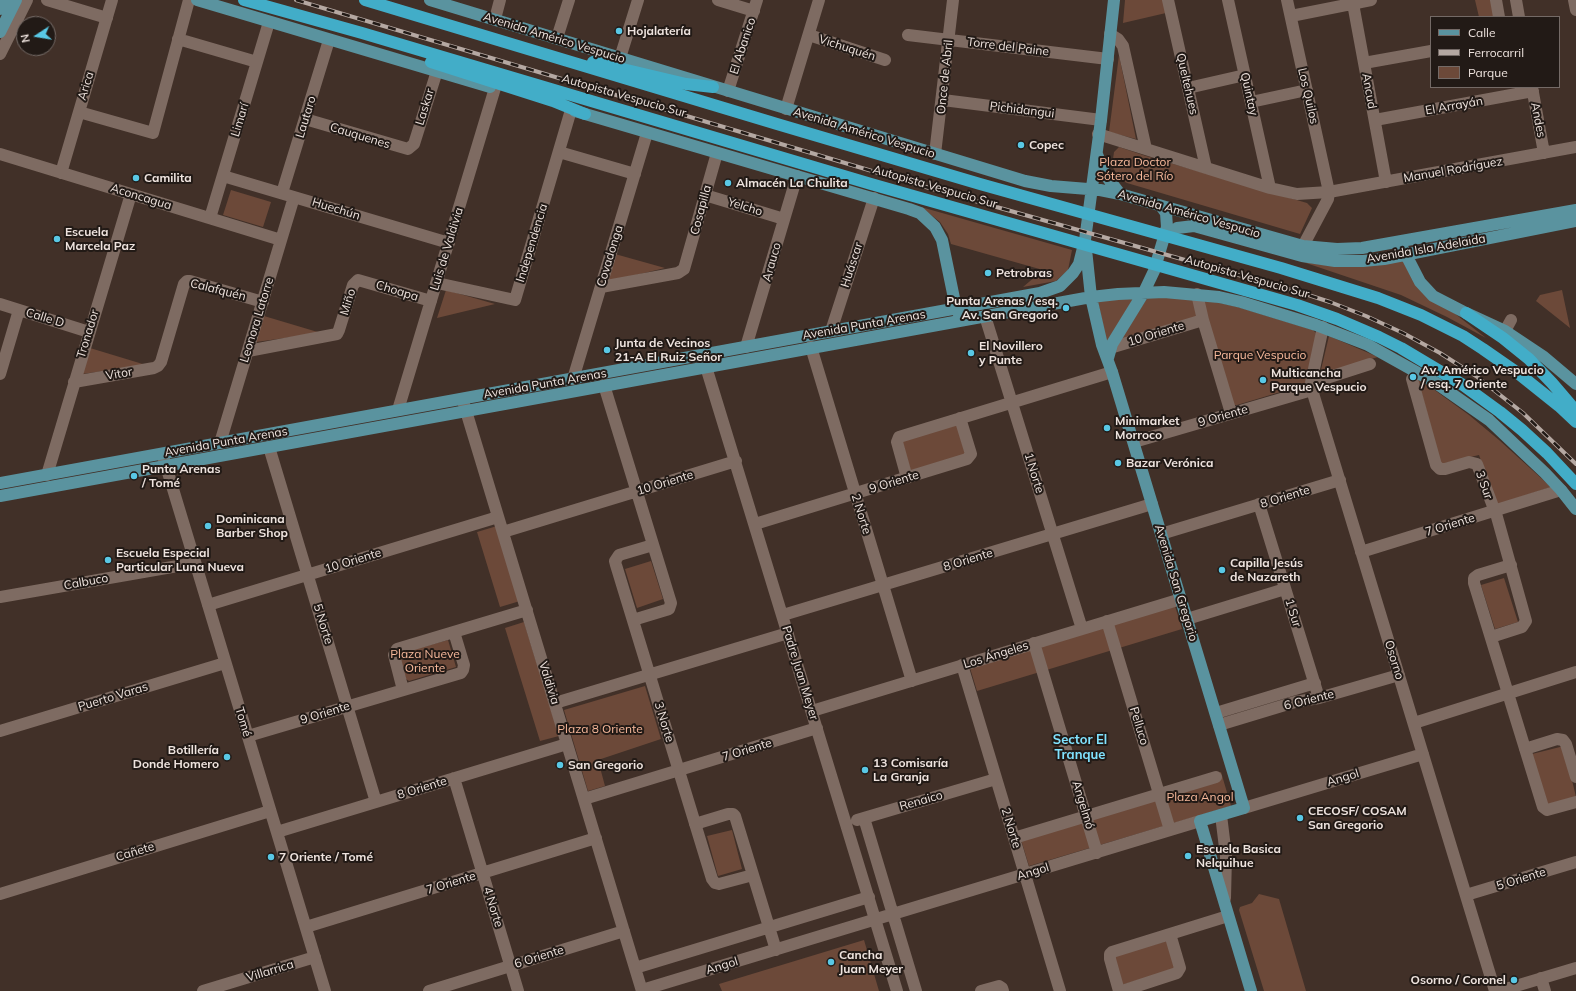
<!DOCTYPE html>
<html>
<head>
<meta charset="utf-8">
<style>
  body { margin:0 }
  #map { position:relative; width:1576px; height:991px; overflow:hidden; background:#413028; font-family:Mulish,sans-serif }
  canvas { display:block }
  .legend { position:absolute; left:1430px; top:16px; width:130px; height:72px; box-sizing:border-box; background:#221a16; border:1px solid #746a66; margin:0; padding:5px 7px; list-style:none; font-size:12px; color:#eee3de }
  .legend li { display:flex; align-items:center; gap:8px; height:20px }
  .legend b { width:20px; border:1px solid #746a66 }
  .north { position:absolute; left:16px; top:16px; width:40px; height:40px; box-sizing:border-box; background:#221a16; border:1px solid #746a66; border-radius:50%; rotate:258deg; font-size:11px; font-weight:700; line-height:16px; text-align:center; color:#eee3de }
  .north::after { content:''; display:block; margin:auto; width:14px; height:18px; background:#59c8e5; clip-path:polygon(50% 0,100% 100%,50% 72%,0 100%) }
</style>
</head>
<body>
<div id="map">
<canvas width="1576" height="991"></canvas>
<ul class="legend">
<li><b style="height:5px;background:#5a939f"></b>Calle</li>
<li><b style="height:5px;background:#b5a8a2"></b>Ferrocarril</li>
<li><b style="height:11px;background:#6c4939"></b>Parque</li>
</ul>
<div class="north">N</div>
</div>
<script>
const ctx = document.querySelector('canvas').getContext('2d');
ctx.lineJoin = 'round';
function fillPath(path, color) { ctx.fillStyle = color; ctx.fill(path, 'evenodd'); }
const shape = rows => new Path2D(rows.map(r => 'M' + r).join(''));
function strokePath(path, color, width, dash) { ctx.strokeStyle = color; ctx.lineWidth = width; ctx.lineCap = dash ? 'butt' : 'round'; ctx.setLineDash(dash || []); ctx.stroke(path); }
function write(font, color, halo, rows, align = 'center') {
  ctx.font = font + ' Mulish,sans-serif'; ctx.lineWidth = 4; ctx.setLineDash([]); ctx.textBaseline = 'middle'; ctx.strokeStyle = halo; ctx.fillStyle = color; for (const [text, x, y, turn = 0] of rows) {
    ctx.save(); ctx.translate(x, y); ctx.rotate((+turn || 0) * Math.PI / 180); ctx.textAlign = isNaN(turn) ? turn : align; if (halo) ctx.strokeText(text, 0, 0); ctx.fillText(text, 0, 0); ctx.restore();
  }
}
fillPath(shape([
  [1125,0,1164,0,1166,13,1123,23],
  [1475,0,1492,0,1495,17,1479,17],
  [1119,55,1136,139,1109,132],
  [1119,147,1146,156,1307,203,1312,208,1300,234,1127,183,1120,179,1112,166,1114,152],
  [231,190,271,202,263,227,223,215],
  [921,207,1072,250,1068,270,1056,281,1023,287,1043,270,951,244,948,234,940,222],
  [615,254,665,268,607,282],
  [1404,260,1449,309,1486,338,1447,317,1401,295,1303,262,1332,266],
  [446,290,495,304,437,318],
  [1562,290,1570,328,1536,301,1540,295],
  [1135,296,1107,345,1098,302,1099,301],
  [1148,297,1196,298,1200,317,1119,340],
  [1206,300,1238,307,1313,330,1316,333,1307,384,1237,405,1234,405,1202,303],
  [264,316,321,333,256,342],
  [1329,336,1378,357,1320,374],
  [90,348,146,365,82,374],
  [1418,380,1425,383,1469,415,1499,440,1551,487,1499,504,1496,502,1479,455,1441,464],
  [957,425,966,457,911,473,902,440],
  [497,526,520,601,500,607,477,532],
  [651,561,663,599,637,608,625,569],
  [1504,578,1518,622,1495,629,1481,585],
  [1175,606,1182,629,977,691,970,668],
  [524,622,559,736,540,741,505,628],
  [448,640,456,667,409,681,406,679,400,657,401,653],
  [645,686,661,739,598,760,605,786,588,791,564,710],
  [1564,746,1576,797,1545,805,1532,754],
  [1221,772,1231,806,1029,866,1019,833],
  [732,830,742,869,718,876,707,836],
  [1259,894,1279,899,1306,991,1264,991,1239,910,1240,907,1252,903],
  [864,940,879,991,722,991,719,984],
  [1167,941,1175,970,1121,985,1113,956]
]), '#6c4939');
strokePath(shape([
  [47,0,107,18],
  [718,0,754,11],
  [1168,0,1206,168],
  [1228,0,1270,188],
  [1287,0,1329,192,1328,199,1303,246],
  [1356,0,1354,9,1386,182],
  [1496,0,1499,17],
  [1516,0,1519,17],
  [1574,0,1576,10],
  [1291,16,1371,0],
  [495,19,500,0],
  [1110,34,1118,39,1123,46,1146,149],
  [809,35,885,60],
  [908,35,1108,59],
  [557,38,569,0],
  [178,39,257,62],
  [0,54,27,0],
  [620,58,638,0],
  [1364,63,1431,51],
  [1532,87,1544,153],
  [1188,88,1245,75],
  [728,91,757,0],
  [943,100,1101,120],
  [1251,102,1307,90],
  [786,109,819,0],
  [79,112,153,133,189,0],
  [305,119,408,149,414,144,437,71],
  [1375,120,1533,91],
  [1098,134,1270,188,1297,194,1329,192,1576,147],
  [559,152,635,174],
  [0,154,281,240],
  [935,154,953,0],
  [61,173,112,0],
  [223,176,449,243],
  [282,193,329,40],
  [705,195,784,219],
  [210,218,269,22],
  [437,283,515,300,571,110],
  [601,287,678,273,684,269,717,153],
  [1197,294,1203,320,1231,413],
  [0,304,89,332],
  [985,316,1082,629],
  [1323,327,1311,383,1312,390,1495,991],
  [831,331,874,198],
  [1505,331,1511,320],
  [746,347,797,176],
  [811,347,912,681],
  [1110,348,1203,320],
  [248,351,337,334,339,330,353,285,358,280,431,301],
  [703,357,897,991],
  [0,374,19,310],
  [573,379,647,133],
  [1412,379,1436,465,1440,469,1445,469,1469,462,1477,464,1497,517,1526,621,1522,627,1491,637],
  [74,382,154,368,158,366,161,362,184,284,187,281,190,281,263,302],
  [1311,383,1370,364],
  [604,385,671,603,669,609,666,610,633,620],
  [463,401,642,991],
  [398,410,495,88],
  [1134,442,1312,390],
  [220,443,294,197],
  [269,447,376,802],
  [163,456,325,991],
  [47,475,131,194],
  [907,478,897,442,899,437,1112,372],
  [1259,504,1319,698],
  [755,524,967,459,971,454,960,418],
  [503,532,736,461],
  [1161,534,1340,480],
  [653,545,619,555,615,561,616,565,712,879,715,883,719,884,753,875],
  [1361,552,1561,490],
  [1511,565,1478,575,1474,578,1474,583,1543,807,1547,810,1576,802],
  [0,597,195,563],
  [208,605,498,517],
  [783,615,1152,504],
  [1187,619,1285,589],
  [1107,621,1170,830],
  [1034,643,1097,853],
  [962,665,1060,991],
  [403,690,394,655,397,649,527,610],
  [555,703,788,633],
  [812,711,1181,599],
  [1216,713,1315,683],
  [1414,723,1576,672],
  [1219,725,1295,702,1319,698,1399,675],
  [0,731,225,663],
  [248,736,461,673,463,670,464,665,454,632],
  [1525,749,1557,739,1563,740,1566,744,1576,777],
  [454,778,518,991],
  [584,799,817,728],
  [1244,808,1423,754],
  [1221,815,1226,856,1225,898],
  [864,818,916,991],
  [857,820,996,779],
  [695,824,728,814,733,814,735,816,776,950],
  [277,832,567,744],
  [1014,838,1216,777],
  [0,894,270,811],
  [1466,895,1576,862],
  [306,927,596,838],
  [635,968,869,897],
  [1541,978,1545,991],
  [642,990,1200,821],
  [203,991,315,957],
  [429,991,624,931],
  [981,991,999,986,1002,988,1003,991],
  [1119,991,1110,959,1110,954,1112,952,1228,916],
  [1122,991,1177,973,1180,968,1170,934],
  [1499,991,1576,968]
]), '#7e6b62', 12);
strokePath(shape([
  [197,0,490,87],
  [430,0,1025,181,1051,186,1100,190,1120,194,1303,246,1337,249,1362,248,1576,210],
  [1114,0,1101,120,1085,240,1091,297,1102,345,1112,372,1244,808,1200,821,1251,991],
  [0,9,4,0],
  [0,32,16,0],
  [575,111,909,209,920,213,935,227,942,240,956,308,959,314],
  [1097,154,1104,173,1120,194],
  [1164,239,1177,228,1194,226,1302,256,1335,261,1363,261,1384,259,1576,221],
  [1403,249,1420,282,1433,296,1466,313,1505,331,1544,357,1576,384],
  [1108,358,1112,344,1144,292,1154,271,1167,227,1166,213,1161,206],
  [0,483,1040,293,1060,286,1073,273,1079,264,1085,240],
  [0,496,1091,297,1118,294,1164,292,1219,297,1241,302,1316,325,1368,345,1436,383,1489,420,1545,473,1561,490,1576,509]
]), '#5a939f', 12);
strokePath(shape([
  [244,0,362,33,871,184,1248,291,1297,305,1337,319,1379,337,1401,348,1463,385,1500,412,1522,430,1547,453,1576,484],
  [365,0,777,124,980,184,1281,268,1378,298,1421,315,1463,336,1483,349,1519,374,1559,406,1576,422],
  [431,62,553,101,585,114],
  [593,62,686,84,713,87],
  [1466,313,1503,338,1529,359,1552,383,1576,411]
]), '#42adc8', 12);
const rail = shape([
  [296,0,936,190,1299,292,1330,302,1366,316,1403,333,1440,353,1476,376,1523,413,1576,464]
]);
strokePath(rail, '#b5a8a2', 4);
strokePath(rail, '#221a16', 2.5, [8]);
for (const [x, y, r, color] of [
  [619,31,4,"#59c8e5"],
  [1021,145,4,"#59c8e5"],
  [136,178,4,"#59c8e5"],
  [728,183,4,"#59c8e5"],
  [57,239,4,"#59c8e5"],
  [988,273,4,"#59c8e5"],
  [1066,308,4,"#59c8e5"],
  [607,350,4,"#59c8e5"],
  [971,353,4,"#59c8e5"],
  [1413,377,4,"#59c8e5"],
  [1263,380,4,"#59c8e5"],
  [1107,428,4,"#59c8e5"],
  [1118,463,4,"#59c8e5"],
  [134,476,4,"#59c8e5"],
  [208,526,4,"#59c8e5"],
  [108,560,4,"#59c8e5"],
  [1222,570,4,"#59c8e5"],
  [227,757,4,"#59c8e5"],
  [560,765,4,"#59c8e5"],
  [865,770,4,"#59c8e5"],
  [1300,818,4,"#59c8e5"],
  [1188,856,4,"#59c8e5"],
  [271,857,4,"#59c8e5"],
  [831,962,4,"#59c8e5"],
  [1514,980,4,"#59c8e5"]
]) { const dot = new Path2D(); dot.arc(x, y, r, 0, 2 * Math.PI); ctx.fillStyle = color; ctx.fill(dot); strokePath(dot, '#221a16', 1.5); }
write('bold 12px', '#eee3de', '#221a16', [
  ["Hojalatería",627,31],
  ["Copec",1029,145],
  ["Camilita",144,178],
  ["Almacén La Chulita",736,183],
  ["Escuela",65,232],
  ["Marcela Paz",65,246],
  ["Petrobras",996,273],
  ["Punta Arenas / esq.",1058,301,"right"],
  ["Av. San Gregorio",1058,315,"right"],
  ["Junta de Vecinos",615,343],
  ["21-A El Ruiz Señor",615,357],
  ["El Novillero",979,346],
  ["y Punte",979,360],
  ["Av. Américo Vespucio",1421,370],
  ["/ esq. 7 Oriente",1421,384],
  ["Multicancha",1271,373],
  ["Parque Vespucio",1271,387],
  ["Minimarket",1115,421],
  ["Morroco",1115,435],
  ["Bazar Verónica",1126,463],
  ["Punta Arenas",142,469],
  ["/ Tomé",142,483],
  ["Dominicana",216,519],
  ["Barber Shop",216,533],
  ["Escuela Especial",116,553],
  ["Particular Luna Nueva",116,567],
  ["Capilla Jesús",1230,563],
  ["de Nazareth",1230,577],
  ["Botillería",219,750,"right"],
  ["Donde Homero",219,764,"right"],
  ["13 Comisaría",873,763],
  ["La Granja",873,777],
  ["San Gregorio",568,765],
  ["CECOSF/ COSAM",1308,811],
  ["San Gregorio",1308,825],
  ["Escuela Basica",1196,849],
  ["Nelquihue",1196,863],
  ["7 Oriente / Tomé",279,857],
  ["Cancha",839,955],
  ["Juan Meyer",839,969],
  ["Osorno / Coronel",1506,980,"right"]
], 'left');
write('12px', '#eee3de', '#221a16', [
  ["Avenida Américo Vespucio",554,38,17],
  ["El Abanico",743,46,-72],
  ["Torre del Paine",1008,47,7],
  ["Vichuquén",847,48,18],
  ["Once de Abril",945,77,-84],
  ["Queltehues",1187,84,77],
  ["Arica",86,86,-73],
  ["Ancud",1369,91,80],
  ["Quintay",1249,94,77],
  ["Autopista Vespucio Sur",624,96,16],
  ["Los Quilos",1308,96,77],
  ["El Arrayán",1454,106,-10],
  ["Laskar",425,107,-73],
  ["Pichidangui",1022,110,7],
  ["Lautaro",306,117,-73],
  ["Limarí",240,120,-73],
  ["Andes",1538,120,79],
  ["Avenida Américo Vespucio",864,133,17],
  ["Cauquenes",360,136,17],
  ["Manuel Rodríguez",1453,170,-10],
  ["Autopista Vespucio Sur",935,187,16],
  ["Aconcagua",141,197,17],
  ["Yelcho",745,207,17],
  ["Huechún",336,209,17],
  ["Cosapilla",701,210,-75],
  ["Avenida Américo Vespucio",1189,214,16],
  ["Independencia",532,243,-73],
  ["Luis de Valdivia",447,249,-73],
  ["Avenida Isla Adelaida",1426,249,-10],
  ["Covadonga",610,256,-73],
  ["Arauco",772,262,-74],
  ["Huáscar",852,265,-72],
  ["Autopista Vespucio Sur",1247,277,16],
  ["Calafquén",218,290,14],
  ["Choapa",397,291,17],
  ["Miño",348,302,-73],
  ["Calle D",45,318,17],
  ["Leonora Latorre",257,320,-73],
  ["Avenida Punta Arenas",864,325,-10],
  ["Tronador",88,334,-73],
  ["10 Oriente",1156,334,-17],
  ["Vitor",119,374,-10],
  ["Avenida Punta Arenas",545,384,-10],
  ["9 Oriente",1223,416,-16],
  ["Avenida Punta Arenas",226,442,-10],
  ["1 Norte",1034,473,73],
  ["9 Oriente",894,482,-17],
  ["10 Oriente",665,483,-17],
  ["3 Sur",1484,485,71],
  ["8 Oriente",1285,497,-17],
  ["2 Norte",861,514,73],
  ["7 Oriente",1450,525,-17],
  ["8 Oriente",968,560,-17],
  ["10 Oriente",353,561,-17],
  ["Calbuco",86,582,-10],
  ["Avenida San Gregorio",1176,583,73],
  ["1 Sur",1293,613,73],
  ["5 Norte",323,624,73],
  ["Los Ángeles",996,655,-17],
  ["Osorno",1394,660,73],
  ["Padre Juan Meyer",800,673,73],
  ["Valdivia",549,683,73],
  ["Puerto Varas",113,697,-17],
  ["6 Oriente",1309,700,-14],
  ["9 Oriente",325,713,-17],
  ["Tomé",243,722,73],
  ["3 Norte",664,722,73],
  ["Pelluco",1139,726,73],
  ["7 Oriente",747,750,-17],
  ["Angol",1343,778,-17],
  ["8 Oriente",422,788,-17],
  ["Renaico",921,801,-16],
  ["Angelmó",1083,805,73],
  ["2 Norte",1011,828,73],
  ["Cañete",135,852,-17],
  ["Angol",1033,872,-17],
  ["5 Oriente",1521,879,-17],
  ["7 Oriente",451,883,-17],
  ["4 Norte",493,907,73],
  ["6 Oriente",539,957,-17],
  ["Angol",722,966,-17],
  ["Villarrica",270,971,-17]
]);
write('12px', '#f9ba9c', '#221a16', [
  ["Plaza Doctor",1135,162],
  ["Sótero del Río",1135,176],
  ["Parque Vespucio",1260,355],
  ["Plaza Nueve",425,654],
  ["Oriente",425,668],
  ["Plaza 8 Oriente",600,729],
  ["Plaza Angol",1200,797]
]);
write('bold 13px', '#81e3ff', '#221a16', [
  ["Sector El",1080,740],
  ["Tranque",1080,755]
]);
</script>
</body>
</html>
